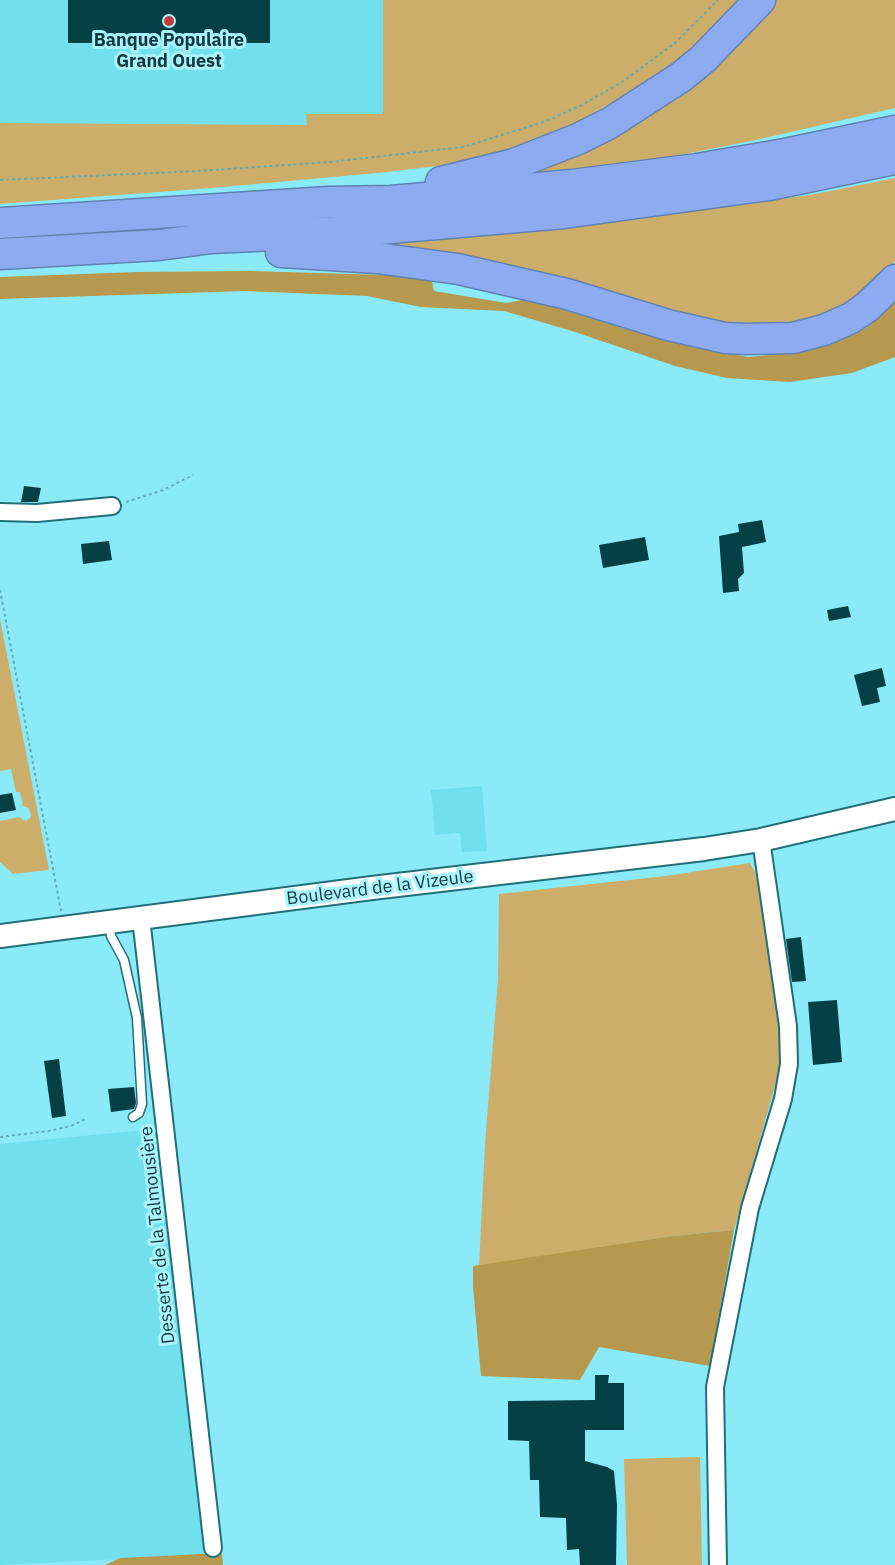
<!DOCTYPE html>
<html>
<head>
<meta charset="utf-8">
<style>
  body { margin:0 }
  canvas { display:block; background:#8aeaf7 }
</style>
</head>
<body>
<canvas width="895" height="1565"></canvas>
<script>
const ctx = document.querySelector('canvas').getContext('2d');
ctx.lineJoin = 'round';
function fillPath(path, color) { ctx.fillStyle = color; ctx.fill(path, 'evenodd'); }
const shape = rows => new Path2D(rows.map(r => 'M' + r).join(''));
function strokePath(path, color, width, dash) { ctx.strokeStyle = color; ctx.lineWidth = width; ctx.lineCap = dash ? 'butt' : 'round'; ctx.setLineDash(dash || []); ctx.stroke(path); }
function write(font, color, halo, rows, align = 'center') {
  ctx.font = font + ' "IBM Plex Sans",sans-serif'; ctx.lineWidth = 6; ctx.setLineDash([]); ctx.textBaseline = 'middle'; ctx.strokeStyle = halo; ctx.fillStyle = color; for (const [text, x, y, turn = 0] of rows) {
    ctx.save(); ctx.translate(x, y); ctx.rotate((+turn || 0) * Math.PI / 180); ctx.textAlign = isNaN(turn) ? turn : align; if (halo) ctx.strokeText(text, 0, 0); ctx.fillText(text, 0, 0); ctx.restore();
  }
}
fillPath(shape([
  [0,0,383,0,383,137,0,161],
  [482,786,487,851,462,852,460,833,435,835,431,790],
  [155,1129,204,1555,0,1565,0,1144]
]), '#72dfec');
fillPath(shape([
  [383,0,741,0,727,17,656,78,538,144,477,161,388,172,212,188,0,204,0,123,307,125,306,114,383,114],
  [767,0,895,0,895,108,756,140,634,164,479,179,546,158],
  [895,178,895,261,891,267,836,314,764,332,350,245,676,213,810,195],
  [0,619,49,870,13,874,0,862,0,821,19,817,26,821,31,817,29,808,23,806,20,792,16,792,11,769,0,771],
  [750,863,756,874,776,996,782,1061,734,1230,673,1236,479,1266,485,1144,498,979,499,894,666,876],
  [700,1457,702,1565,627,1565,624,1459]
]), '#ccae6a');
fillPath(shape([
  [250,271,387,275,432,281,434,291,506,303,529,299,622,328,695,348,748,357,799,352,866,328,895,302,895,357,852,373,790,382,727,378,675,366,572,331,504,311,421,307,367,296,245,291,0,299,0,277,136,272],
  [734,1230,710,1366,599,1347,580,1380,481,1376,473,1287,473,1266,673,1236],
  [222,1553,223,1565,105,1565,120,1558]
]), '#b7984f');
fillPath(shape([
  [68,0,270,0,270,43,68,43],
  [24,486,41,488,38,502,21,502],
  [762,520,766,542,742,547,744,573,738,579,739,591,723,593,719,536,739,532,738,524],
  [645,537,649,560,603,568,599,545],
  [109,541,112,560,83,564,81,544],
  [848,606,851,617,829,621,827,610],
  [882,668,886,686,877,688,880,702,862,706,854,675],
  [12,793,16,810,0,813,0,795],
  [801,937,806,981,792,982,786,939],
  [837,1000,842,1062,813,1065,808,1002],
  [59,1059,66,1116,52,1118,44,1061],
  [134,1087,136,1103,134,1109,111,1112,108,1089],
  [595,1375,609,1375,608,1383,624,1383,624,1430,585,1430,585,1461,607,1467,614,1471,617,1505,616,1565,580,1565,579,1549,567,1550,566,1518,540,1517,539,1480,530,1480,529,1441,508,1440,508,1401,595,1400]
]), '#054046');
const lane = shape([
  [109,922,111,936,124,960,137,1018,142,1104,139,1113,133,1117]
]);
const street = shape([
  [0,512,37,513,112,506],
  [141,918,213,1548],
  [718,1565,715,1387,750,1208,783,1099,789,1064,788,1026,761,840]
]);
const secondary = shape([
  [0,936,372,888,704,849,761,840,895,809]
]);
const highway = shape([
  [441,182,514,164,578,139,610,123,681,77,703,59,760,0],
  [0,223,328,202,391,201,572,185,697,169,785,154,895,131],
  [281,252,377,258,458,269,567,294,668,325,725,338,746,339,793,338,824,330,851,318,867,307,895,280],
  [0,254,159,245,212,238,356,231,564,213,769,185,895,159]
]);
strokePath(lane, '#216f78', 11);
strokePath(street, '#216f78', 20);
strokePath(secondary, '#216f78', 26);
strokePath(highway, '#6183b2', 33);
strokePath(shape([
  [0,180,198,171,330,162,463,147,544,122,584,104,622,82,675,43,718,0],
  [126,502,163,490,193,475],
  [0,590,61,911],
  [0,1137,49,1131,71,1126,86,1119]
]), '#61aeb9', 2, [3, 3]);
strokePath(lane, '#fff', 8);
strokePath(street, '#fff', 16);
strokePath(secondary, '#fff', 22);
strokePath(highway, '#8dabf0', 30);
for (const [x, y, r, color] of [
  [169,21,6,"#c83a37"]
]) { const dot = new Path2D(); dot.arc(x, y, r, 0, 2 * Math.PI); ctx.fillStyle = color; ctx.fill(dot); strokePath(dot, '#aaf4fe', 2); }
write('bold 18px', '#103a3f', '#aaf4fe', [
  ["Banque Populaire",169,41],
  ["Grand Ouest",169,62]
]);
write('18px', '#103a3f', '#aaf4fe', [
  ["Boulevard de la Vizeule",380,888,-7],
  ["Desserte de la Talmousière",158,1235,-96]
]);
</script>
</body>
</html>
